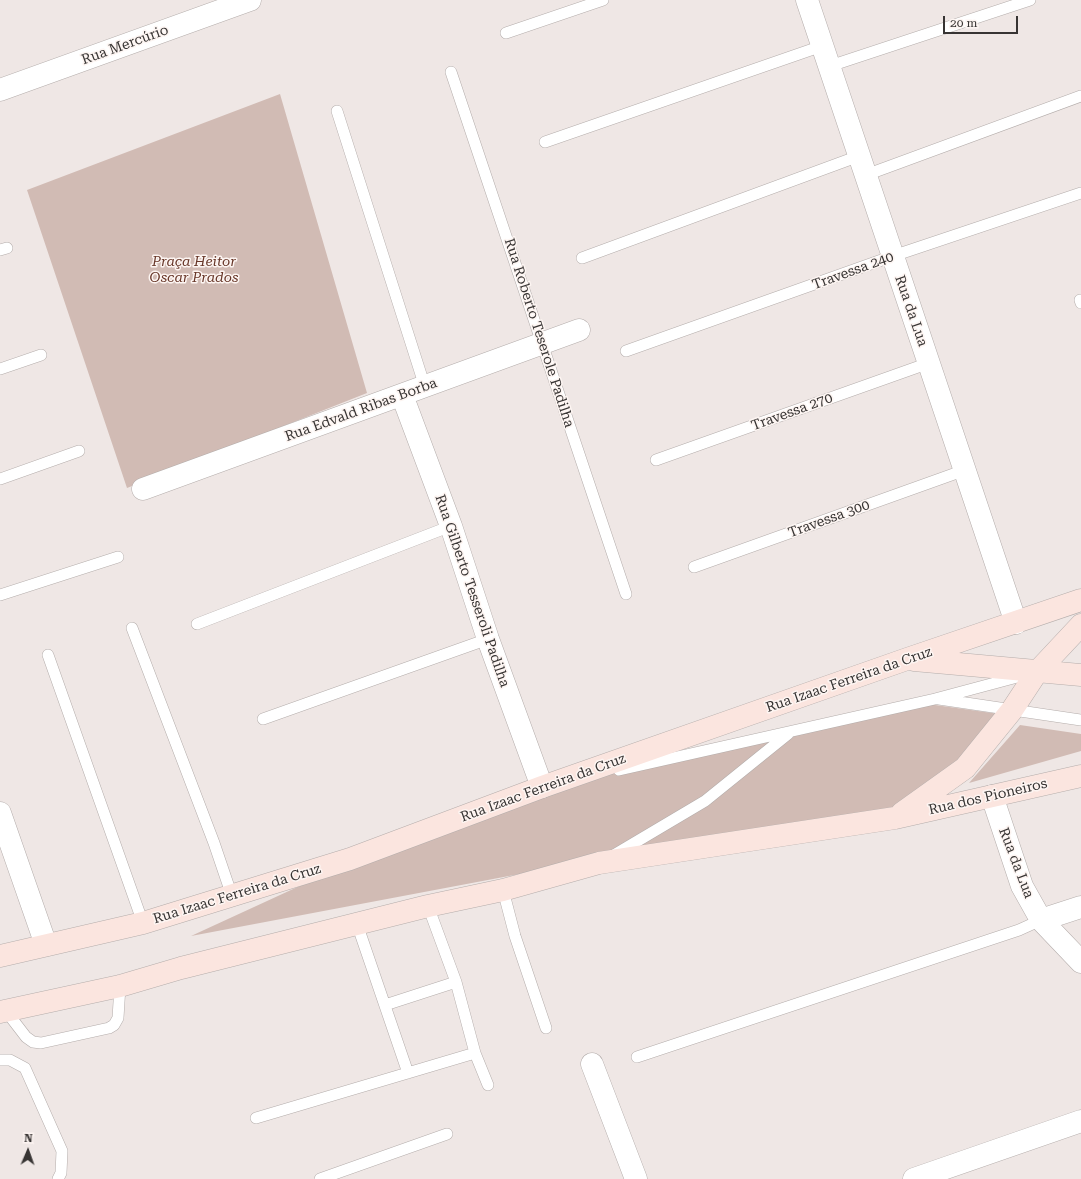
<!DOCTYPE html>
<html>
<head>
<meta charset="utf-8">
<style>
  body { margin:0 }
  #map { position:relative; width:1081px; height:1179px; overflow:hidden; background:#efe7e5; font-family:"Roboto Serif",serif }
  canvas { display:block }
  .north { position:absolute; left:8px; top:1131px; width:40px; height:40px; -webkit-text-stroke:3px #fdf5f2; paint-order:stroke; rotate:2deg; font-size:11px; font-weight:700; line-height:16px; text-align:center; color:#373433 }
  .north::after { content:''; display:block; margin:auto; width:14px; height:18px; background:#373433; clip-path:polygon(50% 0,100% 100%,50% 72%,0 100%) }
  .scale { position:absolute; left:943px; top:16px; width:75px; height:18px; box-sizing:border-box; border:2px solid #373433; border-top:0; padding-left:5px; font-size:12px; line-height:14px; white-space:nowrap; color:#373433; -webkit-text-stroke:3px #fdf5f2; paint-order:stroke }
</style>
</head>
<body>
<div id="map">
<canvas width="1081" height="1179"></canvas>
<div class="north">N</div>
<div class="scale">20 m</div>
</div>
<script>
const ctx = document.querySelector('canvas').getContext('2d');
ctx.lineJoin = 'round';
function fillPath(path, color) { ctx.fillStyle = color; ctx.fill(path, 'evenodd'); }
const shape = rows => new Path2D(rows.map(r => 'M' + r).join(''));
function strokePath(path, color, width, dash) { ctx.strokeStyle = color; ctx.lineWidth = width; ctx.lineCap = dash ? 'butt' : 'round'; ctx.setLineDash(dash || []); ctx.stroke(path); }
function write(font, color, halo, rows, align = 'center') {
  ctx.font = font + ' "Roboto Serif",serif'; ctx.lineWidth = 3; ctx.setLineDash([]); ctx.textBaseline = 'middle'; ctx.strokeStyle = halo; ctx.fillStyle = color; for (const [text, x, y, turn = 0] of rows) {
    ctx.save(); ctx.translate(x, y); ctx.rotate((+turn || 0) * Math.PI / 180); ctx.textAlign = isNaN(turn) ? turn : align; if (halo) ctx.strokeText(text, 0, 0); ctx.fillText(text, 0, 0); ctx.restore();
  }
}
fillPath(shape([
  [280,94,367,393,127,488,27,190],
  [928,704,999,714,956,768,891,815,617,856,794,734],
  [1020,725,1081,734,1081,751,969,783],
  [777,737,698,801,599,859,191,936,367,855,545,788]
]), '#d1bbb4');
const service = shape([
  [506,33,603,0],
  [830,66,1030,0],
  [451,72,626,594],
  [337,111,425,387],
  [545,142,822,46],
  [866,175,1081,96],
  [0,250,7,248],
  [582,258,859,156],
  [1080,300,1081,303],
  [626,351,893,256,1081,193],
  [0,369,41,355],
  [656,460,929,363],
  [0,479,79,451],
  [694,567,965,470],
  [0,595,118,557],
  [197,624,451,526],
  [132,628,214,843,232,896],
  [48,655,143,923],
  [939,699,1081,720],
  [263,719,488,639],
  [619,770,935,699,1021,676],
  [614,855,705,801,788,734],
  [503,890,515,936,546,1028],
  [428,906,456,982,475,1053],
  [357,924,408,1073],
  [385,1005,456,982],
  [6,1011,26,1037,33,1042,41,1043,109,1028,114,1025,118,1018,120,986],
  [637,1057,1019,930,1041,920],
  [0,1060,10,1060,25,1068,62,1151,61,1173,58,1179],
  [256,1118,475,1053,488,1085],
  [320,1179,447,1134]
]);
const minor = shape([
  [807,0,1016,623],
  [0,90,250,0],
  [402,395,451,526,488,639,542,787],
  [143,489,579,330],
  [992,796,1022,886,1041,920,1081,962],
  [0,813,46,945],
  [1041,920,1081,907],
  [592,1064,636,1179],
  [914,1179,1081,1121]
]);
const secondary = shape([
  [914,660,1081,675],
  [902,813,965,768,1012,710,1037,672,1081,625],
  [0,956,143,923,350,859,542,787,907,659,1081,600],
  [0,1012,120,986,181,968,428,906,503,890,599,863,895,818,1081,776]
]);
strokePath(service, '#b4adab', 12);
strokePath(minor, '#b4adab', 23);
strokePath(secondary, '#b4adab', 23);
strokePath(service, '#fff', 11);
strokePath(minor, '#fff', 22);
strokePath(secondary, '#fbe5df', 22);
write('14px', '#373433', '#fdf5f2', [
  ["Rua Mercúrio",125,45,-20],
  ["Travessa 240",853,271,-20],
  ["Rua da Lua",911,311,71],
  ["Rua Roberto Teserole Padilha",539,333,72],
  ["Rua Edvald Ribas Borba",361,410,-20],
  ["Travessa 270",792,412,-20],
  ["Travessa 300",829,519,-20],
  ["Rua Gilberto Tesseroli Padilha",472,591,71],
  ["Rua Izaac Ferreira da Cruz",849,680,-19],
  ["Rua Izaac Ferreira da Cruz",543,788,-20],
  ["Rua dos Pioneiros",988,797,-13],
  ["Rua da Lua",1016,863,69],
  ["Rua Izaac Ferreira da Cruz",237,894,-17]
]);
write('italic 14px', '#683729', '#fdf5f2', [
  ["Praça Heitor",194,262],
  ["Oscar Prados",194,278]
]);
</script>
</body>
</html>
